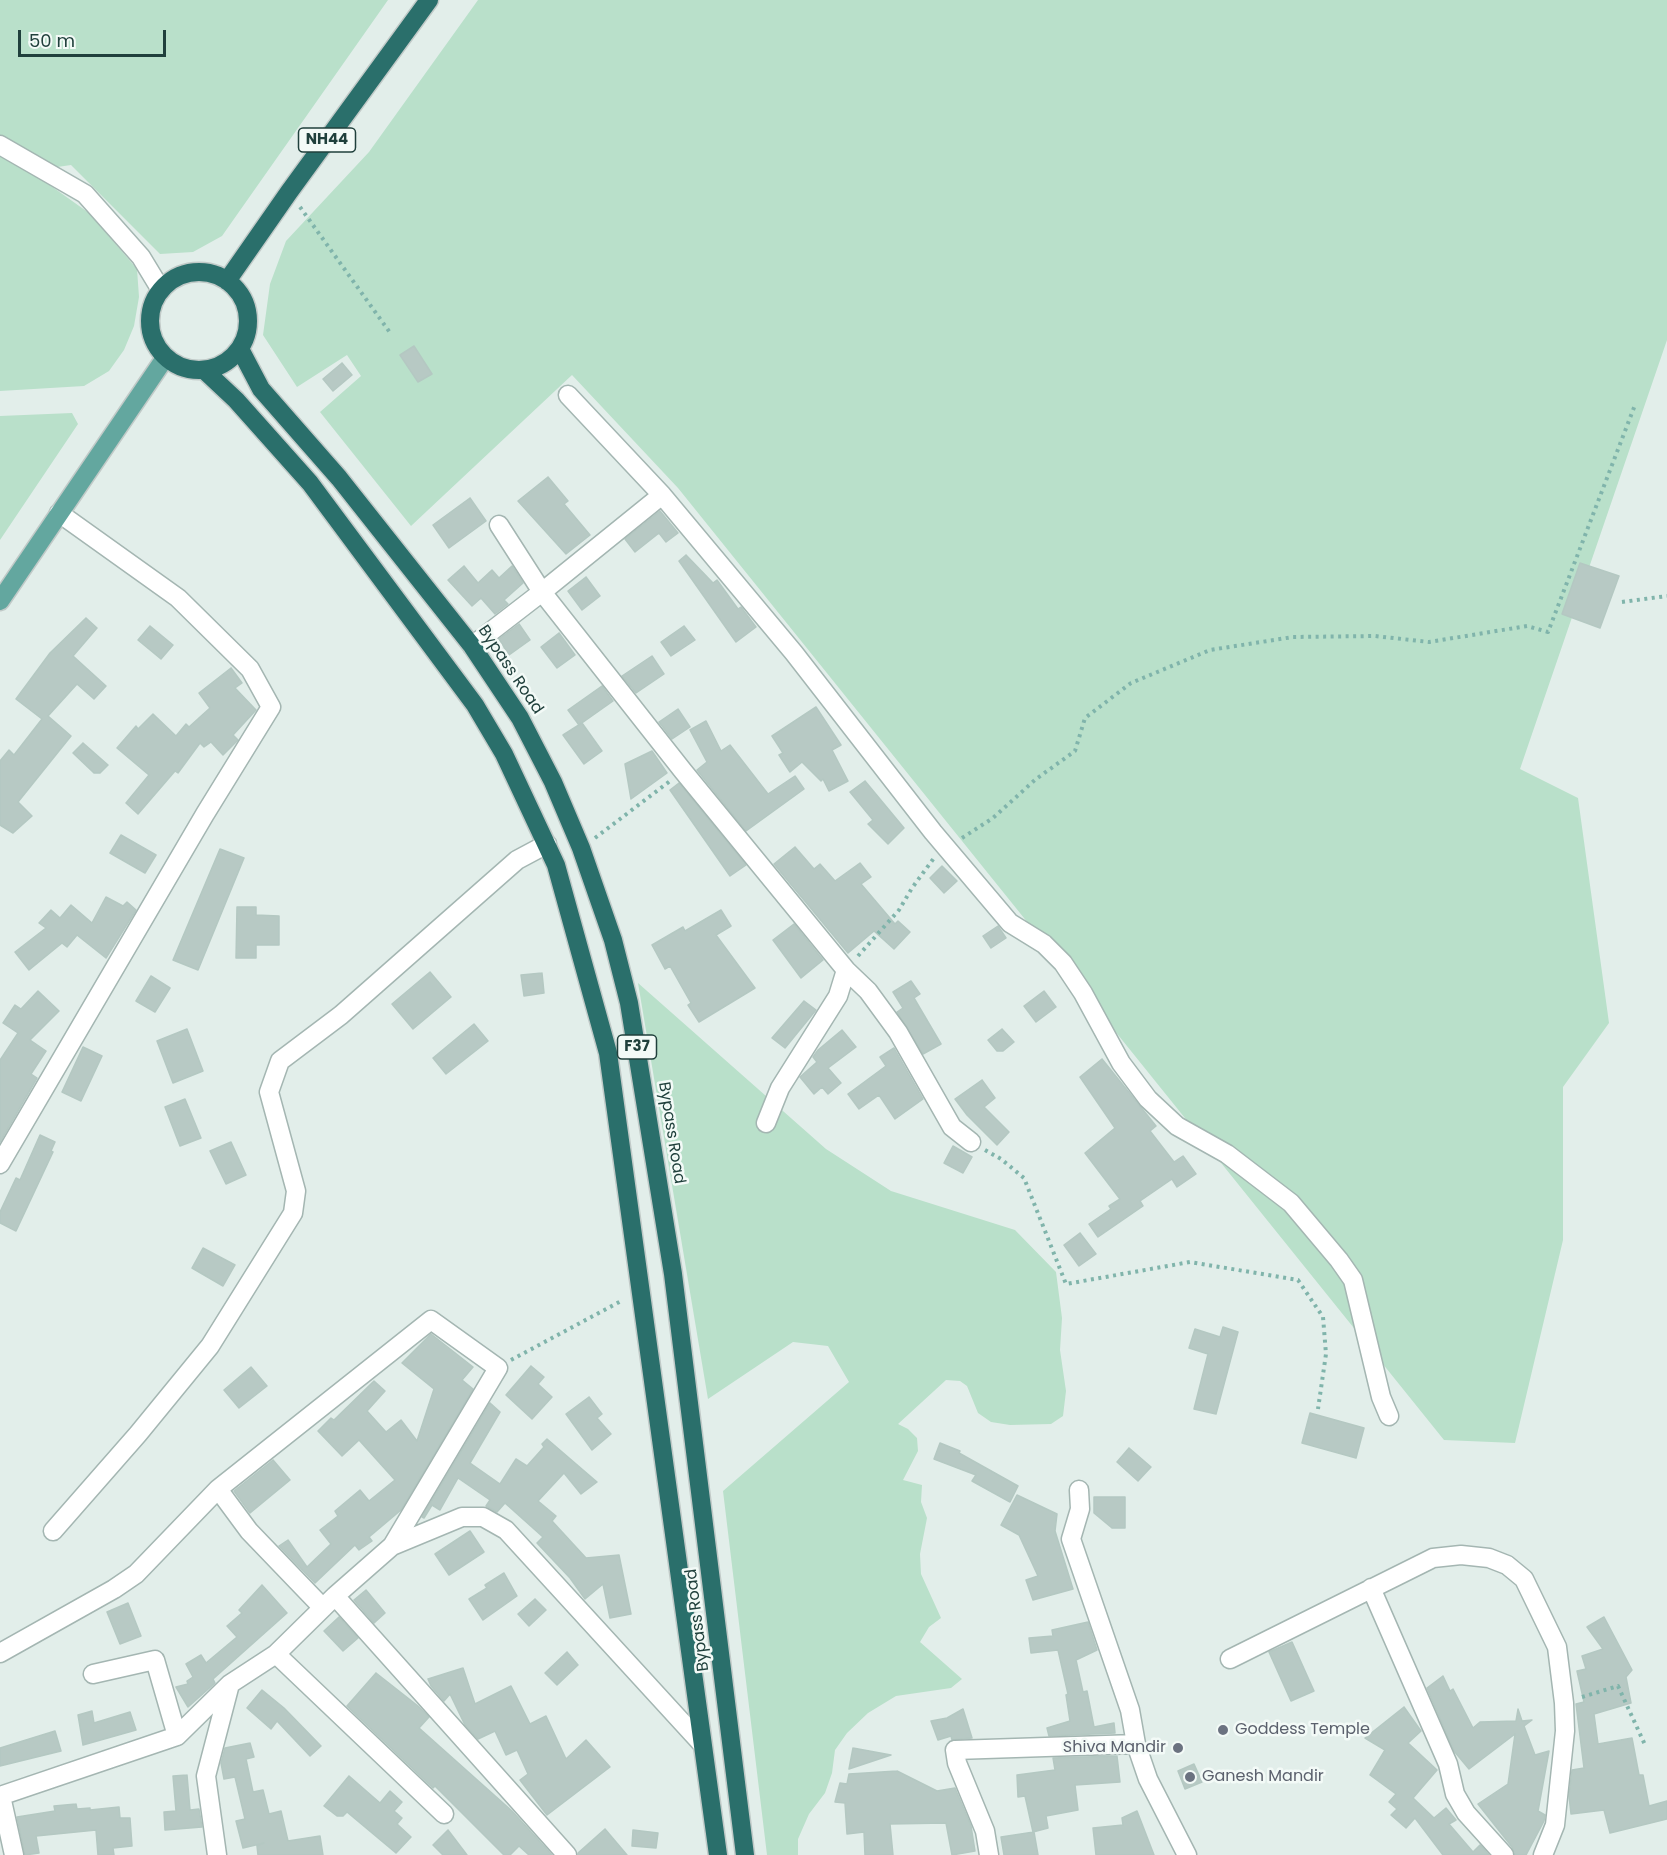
<!DOCTYPE html>
<html>
<head>
<meta charset="utf-8">
<style>
  body { margin:0 }
  #map { position:relative; width:1667px; height:1855px; overflow:hidden; background:#e2eeea; font-family:Poppins,sans-serif }
  canvas { display:block }
  .scale { position:absolute; left:18px; top:30px; width:148px; height:27px; box-sizing:border-box; border:3px solid #20403c; border-top:0; padding-left:8px; font-size:18px; line-height:21px; white-space:nowrap; color:#20403c; -webkit-text-stroke:4px #f3faf7; paint-order:stroke }
</style>
</head>
<body>
<div id="map">
<canvas width="1667" height="1855"></canvas>
<div class="scale">50 m</div>
</div>
<script>
const ctx = document.querySelector('canvas').getContext('2d');
ctx.lineJoin = 'round';
function fillPath(path, color) { ctx.fillStyle = color; ctx.fill(path, 'evenodd'); }
const shape = rows => new Path2D(rows.map(r => 'M' + r).join(''));
function strokePath(path, color, width, dash) { ctx.strokeStyle = color; ctx.lineWidth = width; ctx.lineCap = dash ? 'butt' : 'round'; ctx.setLineDash(dash || []); ctx.stroke(path); }
function write(font, color, halo, rows, align = 'center') {
  ctx.font = font + ' Poppins,sans-serif'; ctx.lineWidth = 5; ctx.setLineDash([]); ctx.textBaseline = 'middle'; ctx.strokeStyle = halo; ctx.fillStyle = color; for (const [text, x, y, turn = 0] of rows) {
    ctx.save(); ctx.translate(x, y); ctx.rotate((+turn || 0) * Math.PI / 180); ctx.textAlign = isNaN(turn) ? turn : align; if (halo) ctx.strokeText(text, 0, 0); ctx.fillText(text, 0, 0); ctx.restore();
  }
}
fillPath(shape([
  [0,0,388,0,222,236,193,252,160,254,71,165,30,171,89,213,137,269,139,297,134,326,124,350,109,371,84,386,0,391],
  [478,0,1667,0,1667,340,1520,769,1578,798,1609,1023,1563,1087,1563,1240,1515,1443,1444,1440,678,488,572,375,411,526,320,412,361,376,347,355,297,387,263,335,270,284,286,241,369,152],
  [72,413,78,424,0,540,0,416],
  [638,983,826,1149,891,1191,1015,1230,1056,1272,1062,1318,1060,1350,1066,1391,1063,1416,1051,1424,1010,1425,991,1422,978,1413,967,1386,960,1381,946,1380,898,1424,908,1429,917,1438,918,1451,903,1480,922,1485,921,1502,927,1518,920,1554,921,1574,941,1618,929,1627,920,1642,962,1679,951,1688,896,1696,868,1713,847,1733,835,1750,832,1773,825,1793,809,1814,798,1839,798,1855,767,1855,723,1491,849,1382,828,1346,793,1342,708,1399]
]), '#b9e0ca');
const building = shape([
  [414,346,432,374,418,382,400,355,414,346],
  [342,363,352,375,333,391,323,379,342,363],
  [548,477,568,501,564,504,590,535,566,554,518,501,548,477],
  [470,498,486,521,449,548,433,525,470,498],
  [660,511,678,533,666,542,659,533,635,552,625,539,660,511],
  [686,555,713,583,717,580,738,609,741,607,756,627,736,642,679,561,686,555],
  [1580,563,1619,576,1600,628,1562,614,1580,563],
  [464,566,478,583,492,570,499,578,512,566,523,583,504,600,508,604,495,614,481,598,472,606,448,580,464,566],
  [586,577,600,596,582,610,568,591,586,577],
  [86,618,97,628,73,656,106,686,94,699,77,684,48,716,71,736,18,802,32,816,13,833,0,825,0,761,9,750,14,755,42,719,16,699,50,653,86,618],
  [519,624,530,640,509,655,499,639,519,624],
  [150,626,173,645,161,659,138,640,150,626],
  [684,626,695,640,671,656,661,642,684,626],
  [559,633,575,655,557,668,541,647,559,633],
  [652,656,664,674,636,693,622,676,652,656],
  [231,668,242,683,235,688,256,710,233,735,238,740,223,755,211,742,204,747,200,743,178,773,175,771,138,814,126,803,149,775,117,748,136,726,138,729,153,714,176,736,186,724,189,727,210,708,199,693,231,668],
  [602,686,613,701,579,725,568,710,602,686],
  [816,707,841,745,832,750,848,781,829,791,823,779,821,781,802,762,790,772,779,755,783,753,772,736,816,707],
  [678,709,690,727,672,739,659,722,678,709],
  [706,721,721,751,730,745,768,794,795,776,804,789,746,831,697,770,707,762,690,730,706,721],
  [582,723,602,751,584,764,563,735,582,723],
  [83,743,108,765,100,773,94,773,73,753,83,743],
  [652,751,667,773,631,799,625,764,652,751],
  [865,781,904,828,888,844,868,824,873,820,850,792,865,781],
  [679,783,746,865,730,876,670,790,679,783],
  [121,835,156,855,145,873,110,853,121,835],
  [795,847,814,869,820,864,835,881,860,863,871,877,861,884,895,924,898,921,910,932,894,949,874,931,848,953,774,864,795,847],
  [220,849,244,858,198,970,173,960,220,849],
  [942,866,957,881,944,893,930,878,942,866],
  [106,897,123,906,127,902,136,910,106,958,77,935,67,947,62,943,29,970,15,952,46,928,39,923,51,910,60,918,71,905,92,923,106,897],
  [237,907,256,907,256,915,279,916,279,945,256,945,256,958,236,958,237,907],
  [721,910,731,926,716,935,755,988,699,1022,688,1005,691,1003,670,966,665,969,652,945,683,927,685,931,721,910],
  [794,924,823,960,801,978,773,940,794,924],
  [998,926,1006,938,991,948,983,936,998,926],
  [430,972,451,997,413,1029,392,1004,430,972],
  [542,973,544,993,524,996,521,975,542,973],
  [151,976,170,988,155,1012,136,1001,151,976],
  [911,981,920,994,914,998,941,1044,923,1054,897,1012,903,1008,893,992,911,981],
  [38,991,59,1011,30,1040,46,1051,31,1074,37,1078,0,1142,0,1060,18,1033,3,1023,15,1005,21,1009,38,991],
  [1044,991,1056,1007,1036,1022,1024,1006,1044,991],
  [804,1001,816,1010,785,1048,772,1038,804,1001],
  [474,1024,488,1041,446,1074,433,1058,474,1024],
  [187,1029,203,1071,173,1083,157,1041,187,1029],
  [1002,1029,1014,1042,1003,1051,997,1051,988,1040,1002,1029],
  [842,1030,856,1047,828,1068,841,1083,828,1094,822,1087,814,1094,800,1077,817,1062,813,1057,818,1050,842,1030],
  [83,1047,102,1056,81,1101,62,1092,83,1047],
  [894,1048,923,1099,895,1119,879,1095,859,1109,848,1094,886,1066,880,1057,894,1048],
  [1102,1059,1156,1126,1150,1131,1174,1162,1183,1156,1196,1174,1177,1187,1172,1179,1140,1201,1143,1206,1098,1237,1089,1224,1111,1209,1109,1206,1120,1199,1085,1153,1115,1128,1080,1077,1102,1059],
  [982,1080,995,1098,984,1107,1009,1132,997,1145,967,1115,955,1099,982,1080],
  [185,1099,201,1138,180,1146,165,1107,185,1099],
  [40,1135,55,1142,51,1151,53,1152,16,1231,0,1223,0,1212,16,1178,20,1180,40,1135],
  [231,1142,246,1175,226,1184,210,1151,231,1142],
  [953,1146,972,1157,963,1173,944,1163,953,1146],
  [1080,1233,1096,1254,1079,1266,1064,1245,1080,1233],
  [203,1248,235,1265,223,1286,192,1268,203,1248],
  [1223,1327,1238,1332,1216,1414,1194,1409,1208,1354,1189,1348,1195,1329,1220,1337,1223,1327],
  [431,1334,473,1367,462,1380,473,1389,401,1510,369,1537,372,1541,359,1550,355,1545,315,1583,279,1546,288,1540,307,1567,331,1544,320,1530,338,1516,335,1511,360,1490,369,1501,395,1480,359,1440,342,1456,318,1431,331,1418,334,1420,374,1381,385,1391,367,1411,386,1432,401,1420,417,1441,434,1389,402,1363,431,1334],
  [531,1366,544,1377,538,1384,552,1397,532,1419,506,1395,531,1366],
  [251,1367,267,1386,239,1408,224,1390,251,1367],
  [589,1397,602,1414,597,1418,611,1434,592,1450,566,1414,589,1397],
  [490,1403,500,1412,470,1463,500,1484,516,1459,527,1466,544,1447,542,1444,547,1439,597,1482,581,1494,564,1473,538,1501,556,1516,552,1521,586,1558,619,1555,631,1614,610,1618,603,1584,585,1599,570,1578,537,1543,543,1537,505,1503,497,1512,486,1506,490,1500,458,1478,440,1510,432,1505,424,1518,422,1517,490,1403],
  [1310,1413,1364,1428,1356,1458,1302,1443,1310,1413],
  [940,1443,960,1451,959,1453,1018,1486,1010,1502,972,1481,976,1475,934,1459,940,1443],
  [1129,1448,1151,1467,1138,1481,1117,1462,1129,1448],
  [273,1460,290,1480,250,1513,234,1491,273,1460],
  [1017,1495,1057,1514,1055,1531,1073,1589,1033,1600,1026,1580,1038,1576,1019,1535,1001,1525,1017,1495],
  [1094,1497,1125,1497,1125,1528,1112,1528,1094,1513,1094,1497],
  [470,1531,484,1552,449,1575,435,1554,470,1531],
  [504,1573,517,1596,483,1620,469,1599,487,1588,485,1585,504,1573],
  [262,1585,287,1613,213,1679,215,1683,188,1707,176,1687,188,1684,187,1681,193,1677,186,1664,201,1655,206,1663,237,1637,227,1626,242,1613,239,1610,262,1585],
  [366,1590,385,1613,374,1623,354,1600,366,1590],
  [535,1599,546,1610,529,1626,518,1614,535,1599],
  [128,1603,141,1636,120,1644,107,1612,128,1603],
  [339,1617,358,1638,343,1651,324,1631,339,1617],
  [1604,1617,1632,1670,1626,1677,1631,1703,1594,1714,1598,1744,1632,1738,1639,1775,1643,1775,1649,1806,1667,1801,1667,1819,1610,1833,1604,1810,1571,1814,1569,1796,1572,1770,1584,1768,1576,1704,1584,1702,1577,1671,1586,1669,1582,1656,1603,1649,1587,1627,1604,1617],
  [1088,1622,1097,1650,1076,1660,1083,1692,1087,1691,1094,1727,1114,1723,1115,1733,1049,1736,1047,1728,1070,1721,1066,1695,1068,1694,1058,1650,1031,1653,1029,1638,1053,1636,1052,1630,1088,1622],
  [1292,1642,1314,1691,1291,1701,1269,1652,1292,1642],
  [567,1652,578,1665,557,1685,545,1673,567,1652],
  [463,1668,475,1704,511,1686,530,1724,546,1716,566,1759,586,1740,610,1767,547,1815,520,1780,528,1774,517,1750,506,1755,495,1731,478,1739,465,1725,450,1694,444,1701,431,1686,428,1679,463,1668],
  [376,1673,418,1706,429,1717,419,1728,512,1811,552,1855,529,1855,519,1846,510,1855,504,1855,435,1786,433,1788,347,1706,376,1673],
  [1443,1676,1450,1691,1453,1689,1473,1728,1480,1722,1516,1721,1518,1709,1522,1721,1532,1720,1524,1726,1535,1755,1549,1751,1538,1811,1545,1815,1544,1821,1526,1855,1515,1855,1512,1847,1478,1804,1508,1784,1515,1734,1469,1769,1454,1751,1427,1688,1443,1676],
  [262,1690,284,1708,321,1746,310,1756,277,1721,271,1729,247,1708,262,1690],
  [1404,1707,1421,1731,1408,1743,1437,1770,1413,1798,1434,1818,1446,1808,1456,1820,1449,1824,1473,1852,1480,1845,1489,1855,1443,1855,1415,1818,1406,1828,1391,1815,1397,1809,1389,1802,1396,1794,1370,1775,1385,1750,1365,1738,1404,1707],
  [963,1709,972,1738,952,1740,951,1736,938,1740,931,1721,947,1718,963,1709],
  [92,1711,94,1723,130,1712,136,1730,83,1745,78,1715,92,1711],
  [55,1731,61,1751,0,1766,0,1748,55,1731],
  [250,1743,254,1757,246,1759,253,1792,263,1790,269,1814,281,1811,288,1841,320,1836,323,1855,258,1855,257,1846,264,1843,243,1848,236,1821,245,1819,235,1777,224,1779,221,1763,225,1748,250,1743],
  [853,1748,891,1755,849,1769,853,1748],
  [1117,1756,1120,1782,1075,1785,1078,1810,1046,1816,1048,1828,1033,1832,1025,1796,1018,1797,1017,1775,1055,1770,1053,1758,1117,1756],
  [1194,1764,1202,1782,1185,1789,1178,1771,1194,1764],
  [897,1771,937,1791,955,1788,971,1826,975,1851,952,1855,946,1823,890,1824,893,1855,865,1855,864,1832,847,1834,845,1803,835,1802,840,1783,847,1784,849,1774,897,1771],
  [187,1775,190,1810,199,1809,202,1827,165,1830,164,1812,176,1811,173,1776,187,1775],
  [349,1776,380,1803,390,1791,402,1802,394,1811,402,1818,397,1824,411,1837,396,1853,347,1812,343,1816,337,1816,324,1806,349,1776],
  [76,1804,77,1809,90,1808,90,1810,119,1807,120,1818,130,1818,132,1846,113,1848,114,1855,98,1855,96,1830,36,1836,39,1853,25,1855,17,1817,55,1811,54,1806,76,1804],
  [1137,1811,1154,1855,1096,1855,1093,1828,1123,1825,1122,1818,1137,1811],
  [605,1829,627,1855,578,1855,578,1853,605,1829],
  [448,1830,467,1855,443,1855,433,1845,448,1830],
  [633,1830,658,1833,656,1848,632,1846,633,1830],
  [1034,1832,1038,1855,1004,1855,1001,1837,1034,1832]
]);
fillPath(building, '#b7c9c4');
strokePath(building, '#b4c8c2', 1.5);
const minor = shape([
  [0,145,85,194,141,257,161,290],
  [568,395,662,495,794,653,933,832,1010,923,1044,944,1063,963,1083,993,1121,1063,1148,1099,1177,1126,1227,1154,1291,1203,1339,1260,1353,1280,1381,1397,1389,1416],
  [499,525,542,592,662,495],
  [472,646,542,592,683,771,846,970,868,991,898,1032,952,1127,971,1142],
  [766,1123,780,1088,838,996,846,970],
  [0,1164,205,814,271,707,250,669,178,598,59,513],
  [218,1489,249,1531,323,1608],
  [1079,1490,1080,1509,1071,1539,1130,1710,1136,1744,1148,1779,1187,1855],
  [53,1531,138,1434,210,1346,293,1213,296,1191,269,1092,280,1061,341,1015,517,860,547,844],
  [1371,1588,1448,1764,1455,1794,1466,1813,1504,1855],
  [335,1596,567,1855],
  [0,1653,114,1589,136,1574,218,1489,431,1320,498,1368,392,1546],
  [276,1654,444,1814],
  [1230,1659,1433,1558,1461,1555,1489,1558,1507,1565,1524,1579,1557,1647,1564,1703,1565,1731,1555,1825,1543,1855],
  [93,1674,155,1660,177,1736],
  [0,1796,177,1736,230,1684,276,1654,335,1596,392,1546,462,1517,483,1517,506,1530,702,1744],
  [1,1796,14,1855],
  [217,1855,206,1776,230,1684],
  [989,1855,985,1831,957,1763,955,1750,1136,1744]
]);
const major = shape([
  [0,601,165,358]
]);
const highway = shape([
  '150 321a49 49 0 1 1 98 0a49 49 0 1 1-98 0Z',
  [227,281,289,192,429,0],
  [240,349,261,389,339,478,472,646,520,718,553,782,581,848,613,940,629,1003,673,1274,745,1855],
  [204,370,236,400,310,483,475,705,504,754,556,865,608,1053,718,1855]
]);
strokePath(minor, '#a4b6b2', 21);
strokePath(major, '#c1cac8', 21);
strokePath(highway, '#c1cac8', 21);
strokePath(shape([
  [300,207,391,334],
  [1622,602,1667,596],
  [595,838,670,781],
  [962,838,993,818,1036,779,1075,751,1085,718,1131,683,1210,650,1293,637,1375,636,1429,642,1527,626,1548,632,1635,405],
  [858,956,899,910,912,888,934,858],
  [985,1150,1001,1159,1024,1178,1066,1284,1190,1262,1298,1280,1323,1317,1326,1354,1318,1409],
  [511,1360,623,1300],
  [1582,1697,1618,1686,1646,1747]
]), '#80b4ab', 4, [3, 4.5]);
strokePath(minor, '#fff', 18);
strokePath(major, '#63a79f', 18);
strokePath(highway, '#2a6f6b', 18);
for (const [x, y, r, color] of [
  [1223,1730,6,"#6b7280"],
  [1178,1748,6,"#6b7280"],
  [1190,1777,6,"#6b7280"]
]) { const dot = new Path2D(); dot.arc(x, y, r, 0, 2 * Math.PI); ctx.fillStyle = color; ctx.fill(dot); strokePath(dot, '#f3faf7', 2); }
for (const [x, y, w] of [
  [327,140,57],
  [637,1047,39]
]) { const box = new Path2D(); box.roundRect(x - w / 2, y - 12, w, 24, 4.5); ctx.fillStyle = '#f3faf7'; ctx.fill(box); strokePath(box, '#20403c', 1.5); }
write('bold 15px', '#20403c', null, [
  ["NH44",327,140],
  ["F37",637,1047]
]);
write('16px', '#20403c', '#f3faf7', [
  ["Bypass Road",510,670,56],
  ["Bypass Road",671,1133,81],
  ["Bypass Road",698,1620,-97]
]);
write('16px', '#5b616d', '#f3faf7', [
  ["Goddess Temple",1235,1730],
  ["Shiva Mandir",1166,1748,"right"],
  ["Ganesh Mandir",1202,1777]
], 'left');
</script>
</body>
</html>
